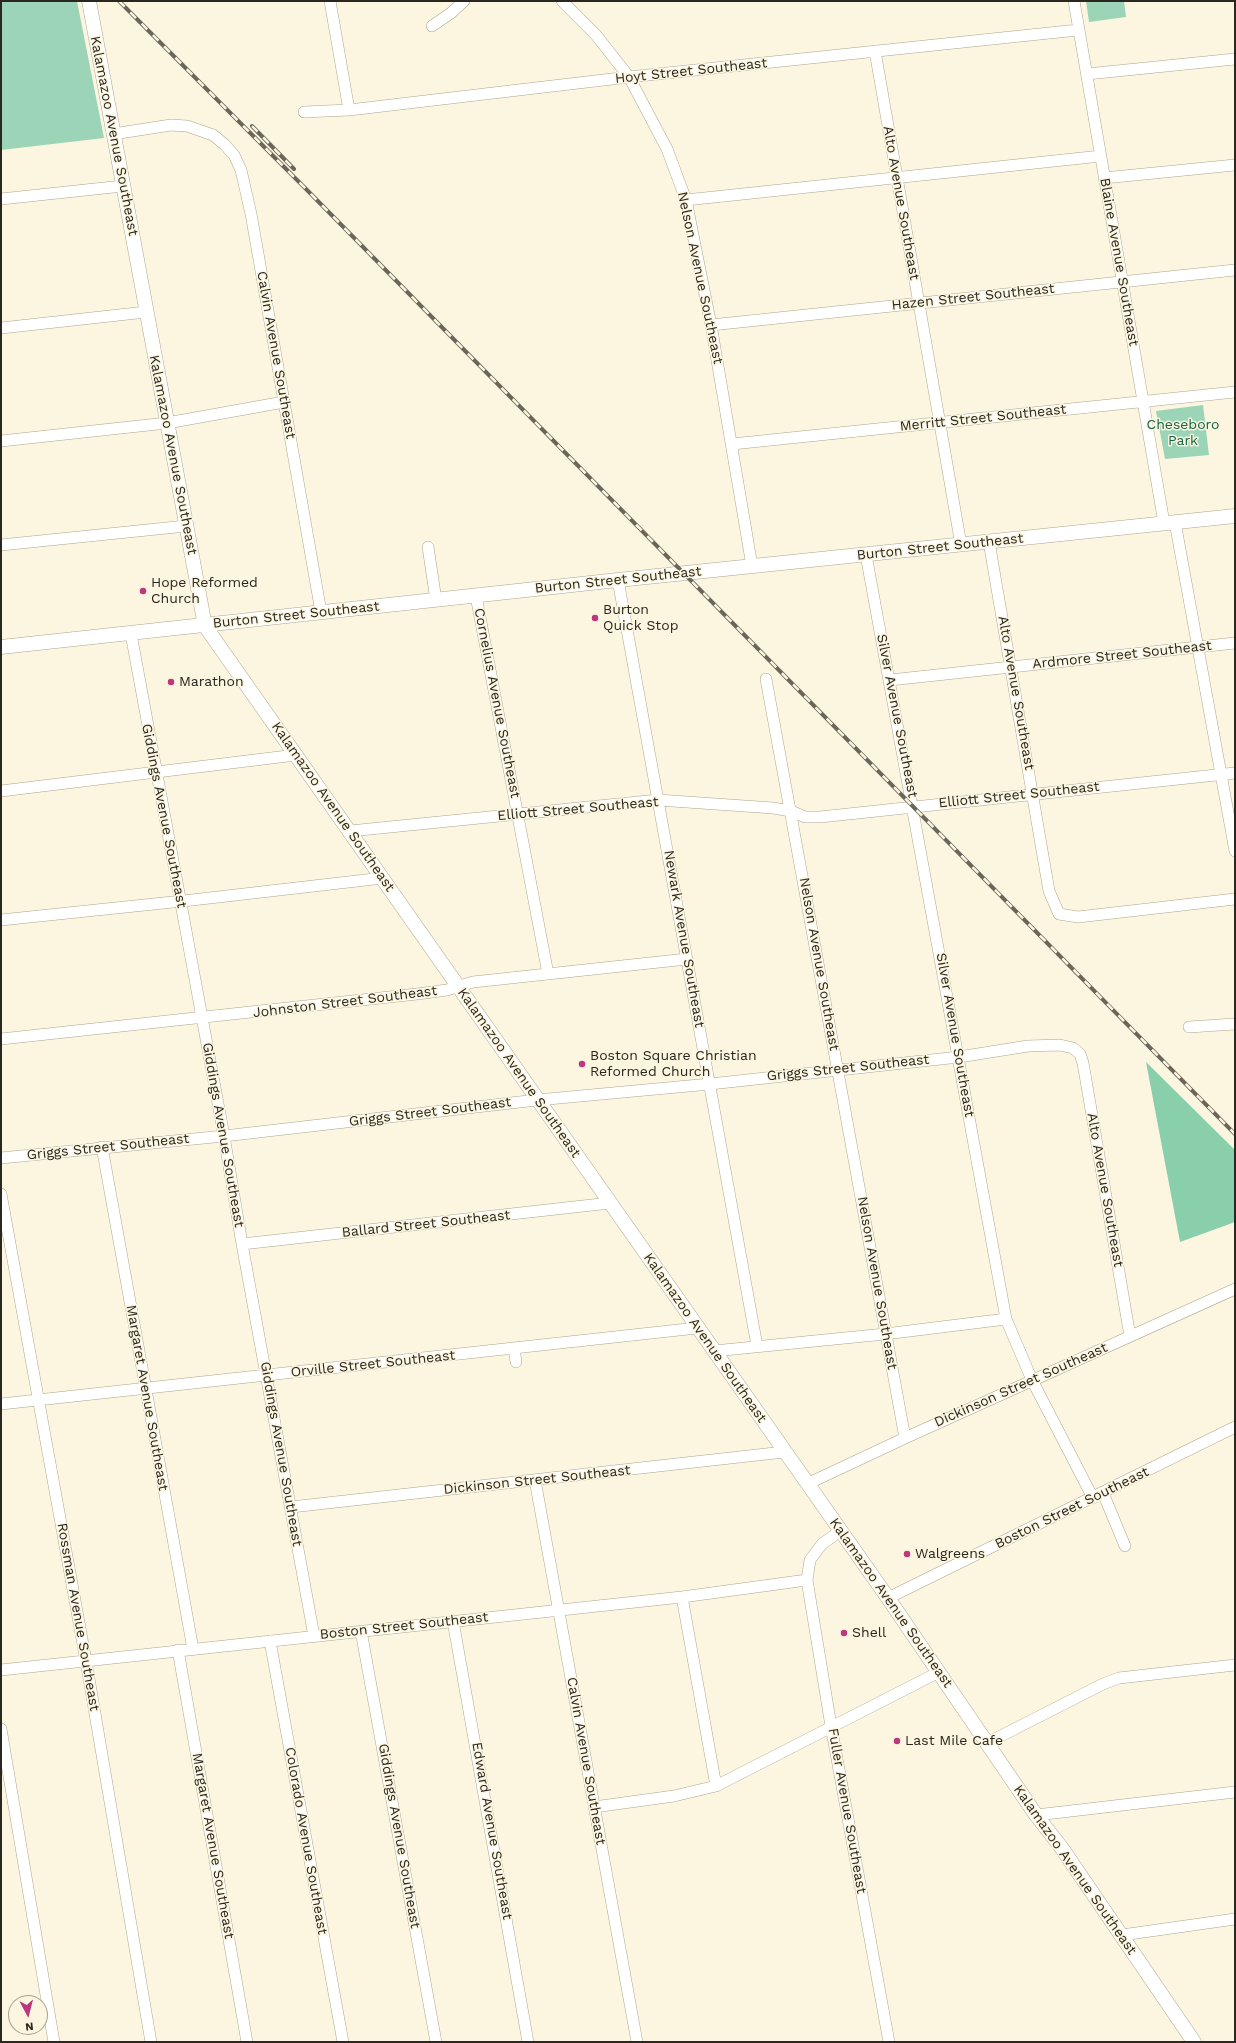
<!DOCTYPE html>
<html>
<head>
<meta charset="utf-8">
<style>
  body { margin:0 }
  #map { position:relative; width:1236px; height:2043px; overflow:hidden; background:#fcf5df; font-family:"Work Sans",sans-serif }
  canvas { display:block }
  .frame { position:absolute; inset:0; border:2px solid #29271f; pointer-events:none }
  .north { position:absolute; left:8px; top:1995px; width:40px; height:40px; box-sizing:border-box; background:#fcf5df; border:1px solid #a8a392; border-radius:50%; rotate:173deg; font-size:11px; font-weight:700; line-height:16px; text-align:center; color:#29271f }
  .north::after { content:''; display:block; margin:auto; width:14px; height:18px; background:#bc387e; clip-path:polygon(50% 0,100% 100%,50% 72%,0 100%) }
</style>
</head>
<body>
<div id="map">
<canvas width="1236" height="2043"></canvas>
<div class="frame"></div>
<div class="north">N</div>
</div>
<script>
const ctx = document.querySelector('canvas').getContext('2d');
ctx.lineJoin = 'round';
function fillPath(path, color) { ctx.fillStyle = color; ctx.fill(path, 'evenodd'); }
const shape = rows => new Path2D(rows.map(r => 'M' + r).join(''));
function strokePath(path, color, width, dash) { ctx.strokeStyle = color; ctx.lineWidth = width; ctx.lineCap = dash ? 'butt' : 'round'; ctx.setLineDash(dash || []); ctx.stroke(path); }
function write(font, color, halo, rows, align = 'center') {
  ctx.font = font + ' "Work Sans",sans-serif'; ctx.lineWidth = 3; ctx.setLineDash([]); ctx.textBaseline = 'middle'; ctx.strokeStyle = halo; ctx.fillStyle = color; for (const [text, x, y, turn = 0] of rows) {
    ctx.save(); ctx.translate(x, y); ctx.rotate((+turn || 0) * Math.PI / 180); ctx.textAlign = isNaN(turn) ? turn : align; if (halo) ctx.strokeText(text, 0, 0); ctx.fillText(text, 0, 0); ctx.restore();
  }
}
fillPath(shape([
  [1,1,77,1,104,138,1,150],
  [1086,1,1124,1,1126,17,1089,22],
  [1203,405,1209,455,1165,459,1156,411]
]), '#9cd4b7');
fillPath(shape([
  [1146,1062,1235,1150,1235,1222,1180,1242]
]), '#8acfac');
const minor = shape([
  [330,1,349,110],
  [562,1,596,35,629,77,667,149,686,200,711,325,752,566],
  [1074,1,1164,523],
  [432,26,451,13,464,1],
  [875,51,961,545],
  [1087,74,1235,59],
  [304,112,349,110,629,77,1078,30],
  [113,134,171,125,187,126,213,135,224,144,234,155,241,170,251,214,321,612],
  [1104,178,1235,165],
  [1,199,123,186],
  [686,200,1101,156],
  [711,325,1235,270],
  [1,328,146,312],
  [1,441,167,423,284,402],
  [732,444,1235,392],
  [1175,522,1235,851],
  [989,542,1049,891,1059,914,1078,917,1235,899],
  [1,545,186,526],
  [428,547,436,600],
  [866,555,1006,1319,1032,1380,1093,1498],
  [618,580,757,1346],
  [476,596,548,974],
  [131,634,224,1136,242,1244,314,1636],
  [766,679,905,1438],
  [890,680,1235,643],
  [1,791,296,755],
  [350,831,658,800,773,808,791,811,805,817,820,817,1235,773],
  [1,920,192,900,383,878],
  [1189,1027,1235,1024],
  [1,1039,417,994,447,990,473,982,687,959],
  [102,1147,193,1649],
  [1,1158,224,1136,537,1100,710,1084,959,1057,1028,1046,1060,1045,1073,1048,1080,1054,1083,1063,1130,1336],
  [1,1194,86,1661,151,2042],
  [242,1244,610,1203],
  [514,1348,516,1362],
  [714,1351,885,1334,1006,1319],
  [1,1404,697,1328],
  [535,1480,637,2042],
  [807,1484,905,1438,1235,1289],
  [1103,1493,1125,1546],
  [291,1507,784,1452],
  [840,1531,822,1544,810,1560,807,1580,831,1726,889,2042],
  [682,1597,716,1786],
  [888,1598,1235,1427],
  [453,1621,528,2042],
  [361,1631,436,2042],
  [270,1641,343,2042],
  [178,1650,247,2042],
  [1,1670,682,1597,807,1580],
  [1,1729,54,2042],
  [987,1743,1103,1684,1119,1678,1235,1665],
  [594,1807,674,1796,716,1786,939,1672],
  [1036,1815,1235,1792],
  [1122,1935,1235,1919]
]);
const major = shape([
  [89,1,205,626,888,1598,1036,1815,1061,1847,1194,2042],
  [1,647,618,580,1235,516]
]);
strokePath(minor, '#aba590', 12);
strokePath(major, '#aba590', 15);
strokePath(minor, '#fff', 11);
strokePath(major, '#fff', 14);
const rail = shape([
  [119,1,308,191,1235,1134],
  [252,126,294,169]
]);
strokePath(rail, '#6a675a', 4);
strokePath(rail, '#fcf5df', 2.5, [8]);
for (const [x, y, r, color] of [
  [143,591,4,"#bc387e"],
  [595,618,4,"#bc387e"],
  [171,682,4,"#bc387e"],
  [582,1064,4,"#bc387e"],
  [907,1554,4,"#bc387e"],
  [844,1633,4,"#bc387e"],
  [897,1741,4,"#bc387e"]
]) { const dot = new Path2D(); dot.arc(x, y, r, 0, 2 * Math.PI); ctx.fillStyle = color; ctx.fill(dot); strokePath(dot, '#fcf5df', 1.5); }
write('14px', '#29271f', '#fcf5df', [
  ["Hoyt Street Southeast",691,71,-6],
  ["Kalamazoo Avenue Southeast",114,136,79],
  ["Alto Avenue Southeast",901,203,80],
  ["Blaine Avenue Southeast",1119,262,80],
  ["Nelson Avenue Southeast",700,278,78],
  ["Hazen Street Southeast",973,297,-6],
  ["Calvin Avenue Southeast",276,355,80],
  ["Merritt Street Southeast",983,418,-6],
  ["Kalamazoo Avenue Southeast",173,455,79],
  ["Burton Street Southeast",940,547,-6],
  ["Burton Street Southeast",618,580,-6],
  ["Burton Street Southeast",296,615,-6],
  ["Ardmore Street Southeast",1122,655,-6],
  ["Alto Avenue Southeast",1016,693,80],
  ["Cornelius Avenue Southeast",497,703,79],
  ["Silver Avenue Southeast",897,716,79],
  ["Elliott Street Southeast",1019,795,-6],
  ["Kalamazoo Avenue Southeast",333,807,55],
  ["Elliott Street Southeast",578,809,-5],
  ["Giddings Avenue Southeast",164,816,79],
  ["Newark Avenue Southeast",684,939,80],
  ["Nelson Avenue Southeast",819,964,80],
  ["Johnston Street Southeast",345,1002,-7],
  ["Silver Avenue Southeast",955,1035,80],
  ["Griggs Street Southeast",848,1068,-6],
  ["Kalamazoo Avenue Southeast",519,1073,55],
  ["Griggs Street Southeast",430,1112,-7],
  ["Giddings Avenue Southeast",223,1135,80],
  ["Griggs Street Southeast",108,1147,-6],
  ["Alto Avenue Southeast",1105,1190,80],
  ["Ballard Street Southeast",426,1224,-6],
  ["Nelson Avenue Southeast",877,1283,80],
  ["Kalamazoo Avenue Southeast",705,1338,55],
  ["Orville Street Southeast",373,1364,-6],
  ["Dickinson Street Southeast",1021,1385,-24],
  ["Margaret Avenue Southeast",147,1398,80],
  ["Giddings Avenue Southeast",281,1454,80],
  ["Dickinson Street Southeast",537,1480,-6],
  ["Boston Street Southeast",1072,1508,-26],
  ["Kalamazoo Avenue Southeast",891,1603,55],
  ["Rossman Avenue Southeast",78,1617,80],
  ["Boston Street Southeast",404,1626,-6],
  ["Calvin Avenue Southeast",586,1761,80],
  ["Fuller Avenue Southeast",847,1811,80],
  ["Edward Avenue Southeast",492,1831,80],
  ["Giddings Avenue Southeast",399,1836,80],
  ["Colorado Avenue Southeast",306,1841,80],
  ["Margaret Avenue Southeast",213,1846,80],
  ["Kalamazoo Avenue Southeast",1075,1870,55]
]);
write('14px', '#116545', '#fcf5df', [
  ["Cheseboro",1183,425],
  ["Park",1183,441]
]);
write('14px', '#29271f', '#fcf5df', [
  ["Hope Reformed",151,583],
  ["Church",151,599],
  ["Burton",603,610],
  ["Quick Stop",603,626],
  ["Marathon",179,682],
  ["Boston Square Christian",590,1056],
  ["Reformed Church",590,1072],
  ["Walgreens",915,1554],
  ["Shell",852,1633],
  ["Last Mile Cafe",905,1741]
], 'left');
</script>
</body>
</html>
